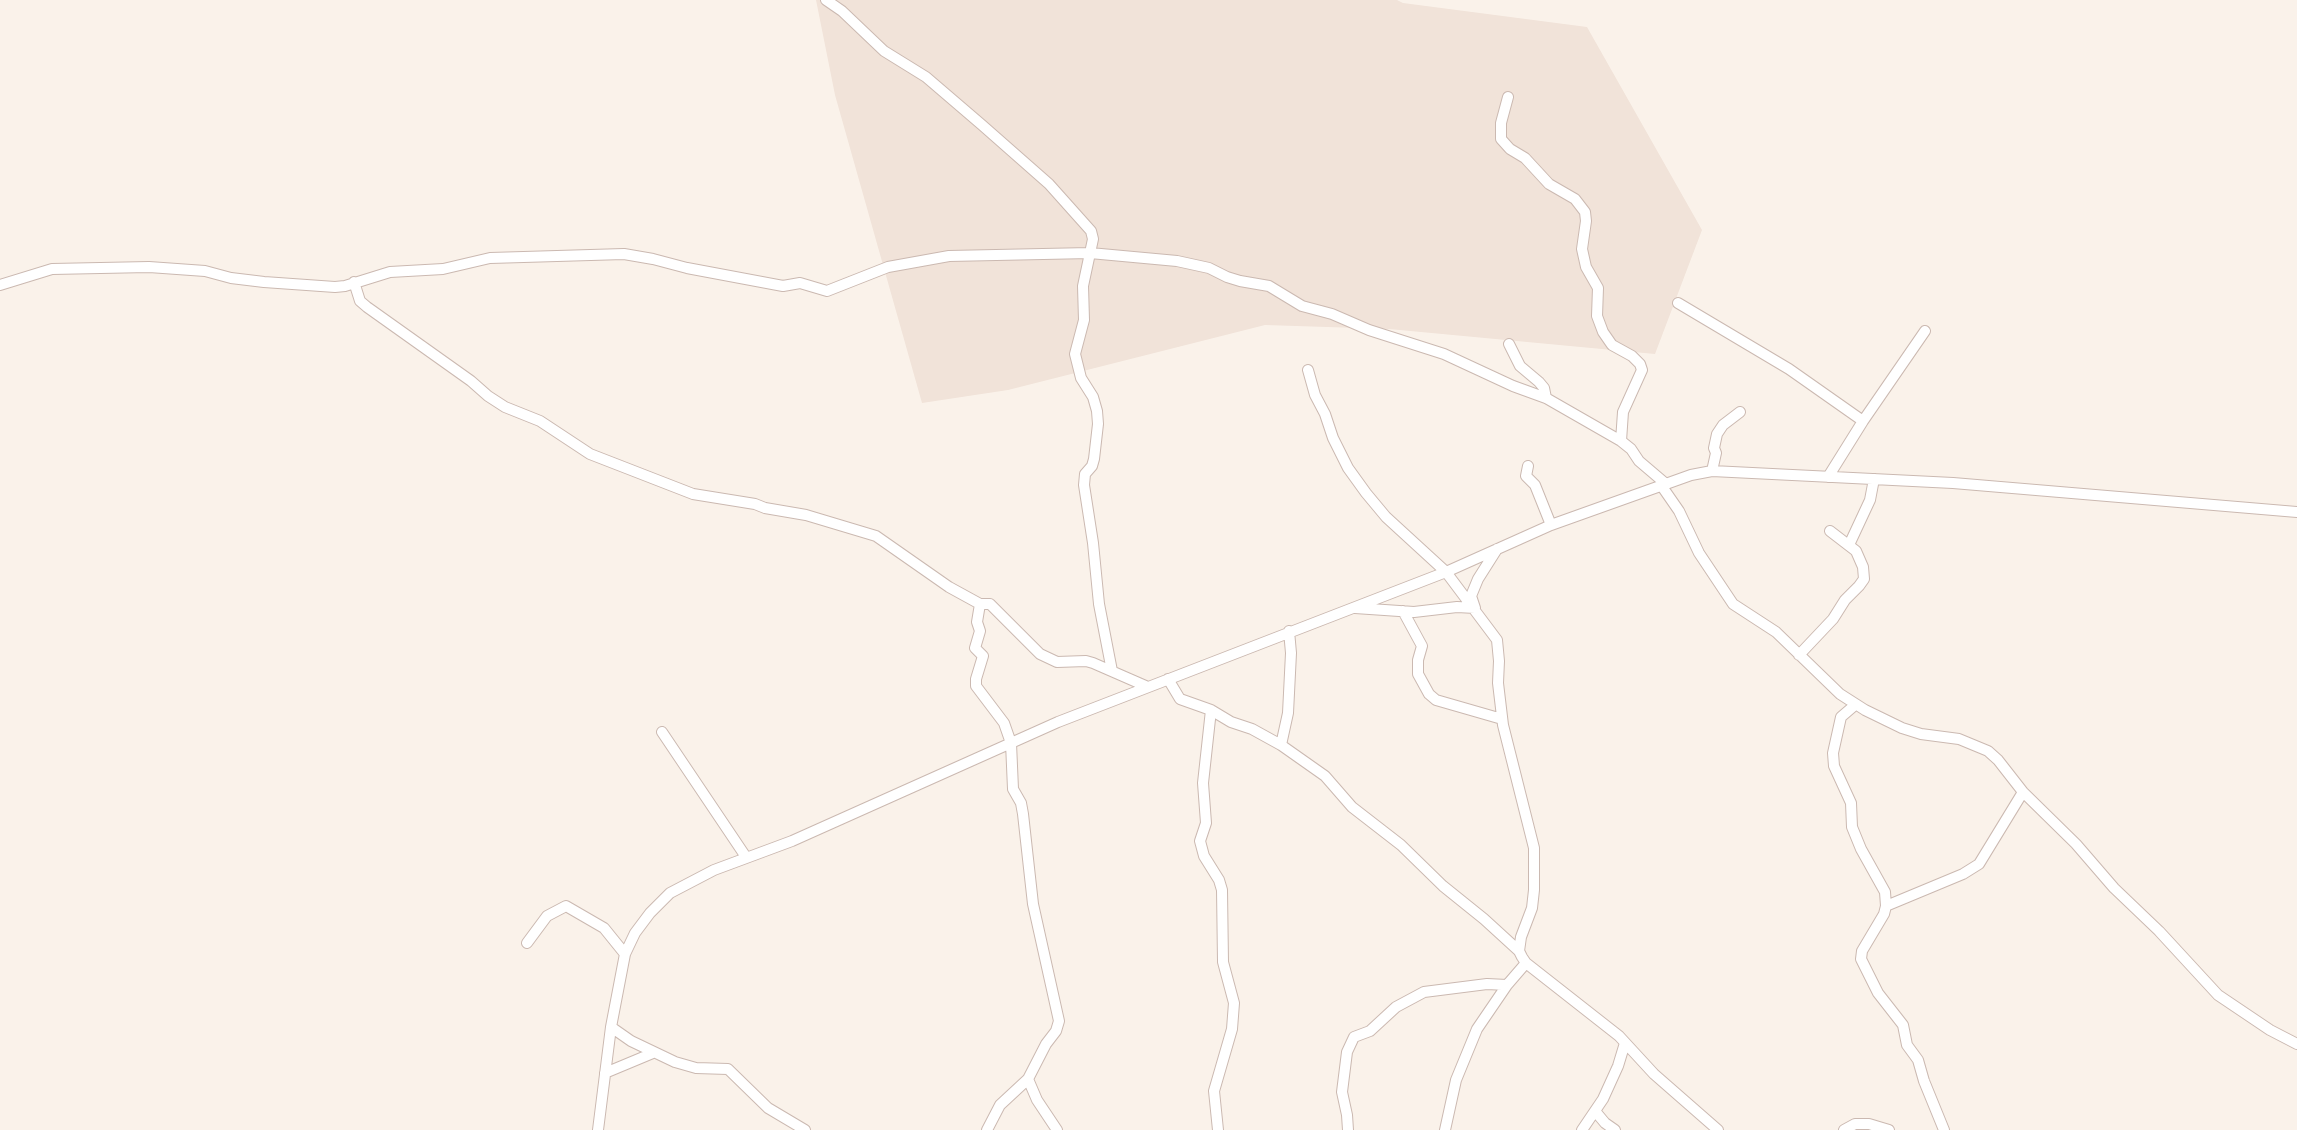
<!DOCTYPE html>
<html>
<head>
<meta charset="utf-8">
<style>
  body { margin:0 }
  canvas { display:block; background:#faf2ea }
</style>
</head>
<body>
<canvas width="2297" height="1130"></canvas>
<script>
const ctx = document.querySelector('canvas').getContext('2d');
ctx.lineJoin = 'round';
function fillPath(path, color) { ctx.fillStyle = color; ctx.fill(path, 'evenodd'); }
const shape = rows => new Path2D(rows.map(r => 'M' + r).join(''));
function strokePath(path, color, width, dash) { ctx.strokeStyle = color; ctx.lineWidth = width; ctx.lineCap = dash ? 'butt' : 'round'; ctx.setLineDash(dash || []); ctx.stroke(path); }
fillPath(shape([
  [816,0,1397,0,1403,3,1587,27,1702,230,1655,354,1389,329,1265,325,1008,390,922,403,835,95]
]), '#f1e3d9');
const minor = shape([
  [826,0,842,11,884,51,926,77,982,125,1049,184,1091,231,1093,239,1083,286,1084,320,1075,354,1081,378,1093,397,1097,411,1098,424,1094,459,1092,466,1085,474,1084,485,1093,543,1099,604,1112,671],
  [1508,97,1501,123,1501,139,1510,149,1525,158,1549,184,1575,199,1585,212,1586,221,1582,249,1586,267,1598,288,1597,316,1603,332,1612,345,1632,356,1640,364,1642,370,1623,412,1621,441],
  [354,282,360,301,367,307,471,381,488,396,505,407,540,421,590,454,693,494,755,504,765,508,806,515,876,536,949,587,980,604,990,604,1040,654,1057,662,1086,661,1093,663,1148,687],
  [0,285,52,269,149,267,205,271,231,278,264,282,335,287,345,286,390,272,443,269,490,258,624,254,653,259,687,268,783,286,800,283,827,291,888,267,949,256,1090,253,1177,261,1209,268,1227,277,1240,281,1269,286,1302,306,1332,314,1369,330,1444,354,1513,386,1546,398,1621,441,1631,449,1639,461,1666,484],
  [1678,303,1789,369,1863,421],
  [1509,344,1520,366,1539,382,1544,388,1546,398],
  [1308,370,1315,395,1325,414,1333,438,1348,468,1366,493,1386,517,1446,572,1497,640,1499,661,1498,683,1503,725,1534,848,1534,890,1532,908,1521,937,1519,951,1522,957,1526,963,1619,1036,1654,1074,1718,1130],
  [1528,466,1526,476,1535,485,1551,525],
  [1712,471,1716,453,1714,448,1717,434,1723,425,1740,412],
  [1828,477,1863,421,1925,331],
  [1661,485,1679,511,1699,553,1733,604,1776,632,1840,694,1865,710,1902,728,1921,734,1959,739,1988,751,1998,760,2023,792,2076,844,2114,888,2159,931,2218,995,2270,1030,2297,1044],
  [1849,545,1870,500,1874,479],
  [980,604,977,622,980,631,975,648,983,656,976,679,976,686,1004,723,1011,743,1013,789,1021,803,1023,814,1033,904,1059,1021,1056,1031,1046,1044,1028,1079,1037,1100,1057,1130],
  [1355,608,1414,612,1457,607,1475,608,1471,596,1478,579,1497,549],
  [1403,611,1422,646,1418,660,1418,674,1429,694,1436,700,1502,719],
  [1799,655,1833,619,1845,600,1859,586,1864,579,1863,567,1856,551,1830,531],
  [1168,679,1180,699,1211,710,1231,722,1252,729,1281,745,1325,776,1352,807,1401,845,1443,886,1484,919,1519,951],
  [1855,705,1841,717,1833,753,1834,766,1851,803,1852,827,1861,849,1885,892,1886,906,1884,914,1862,951,1861,959,1878,993,1903,1025,1907,1045,1918,1060,1924,1081,1944,1130],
  [1211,710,1203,783,1206,823,1200,841,1204,856,1219,880,1222,890,1223,962,1234,1003,1232,1029,1214,1091,1218,1130],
  [662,732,746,857],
  [1281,745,1288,713,1291,653,1289,631],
  [1886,906,1963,874,1979,864,2023,792],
  [527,943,547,916,566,906,604,928,625,954],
  [611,1027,631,1041,675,1062,696,1068,728,1069,768,1108,805,1130],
  [605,1073,653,1053],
  [1595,1111,1605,1123,1615,1130],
  [598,1130,611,1027,625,954,635,933,650,913,670,893,714,870,792,841,1058,722,1446,572,1551,525,1691,475,1712,471,1953,483,2297,512],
  [987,1130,1000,1105,1028,1079],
  [1348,1130,1347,1115,1342,1092,1347,1052,1354,1037,1370,1031,1396,1007,1424,992,1487,984,1507,985],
  [1445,1130,1456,1080,1477,1029,1507,985,1526,963],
  [1582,1130,1603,1099,1618,1066,1625,1043],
  [1844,1130,1855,1124,1869,1124,1889,1130]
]);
strokePath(minor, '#cbb9b1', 12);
strokePath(minor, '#fff', 10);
</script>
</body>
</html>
